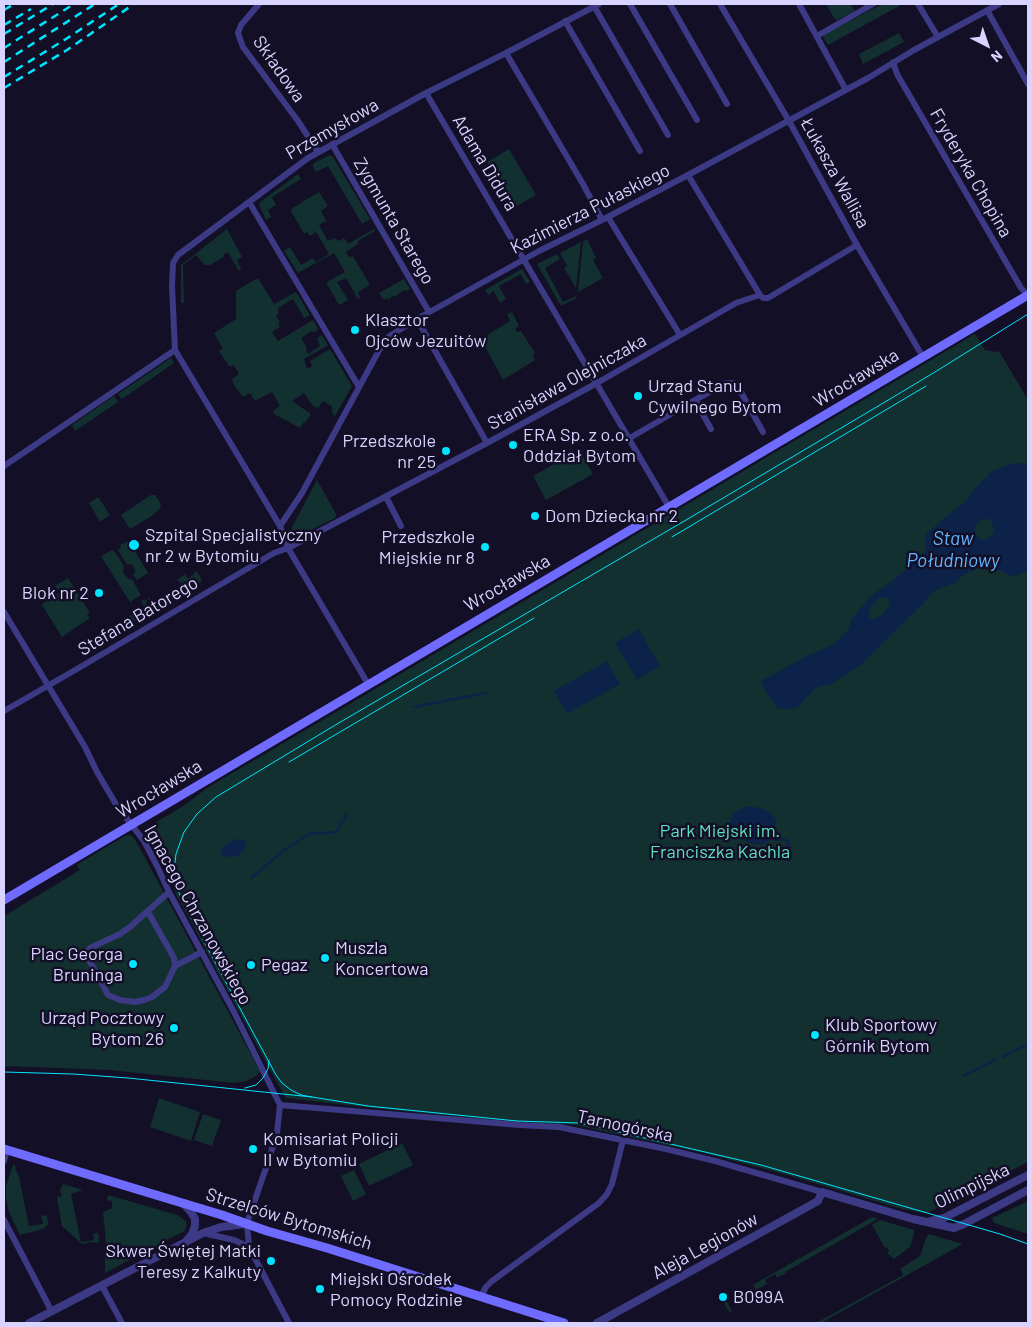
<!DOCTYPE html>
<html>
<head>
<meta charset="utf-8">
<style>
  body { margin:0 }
  #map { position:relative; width:1032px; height:1327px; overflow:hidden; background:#130f26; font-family:Barlow,sans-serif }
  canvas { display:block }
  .frame { position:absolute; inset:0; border:5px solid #d9d4ff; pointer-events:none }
  .north { position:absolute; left:962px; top:20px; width:50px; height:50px; -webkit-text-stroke:4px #130f26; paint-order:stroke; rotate:139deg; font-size:14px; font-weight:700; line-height:20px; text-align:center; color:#d9d4ff }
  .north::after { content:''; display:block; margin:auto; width:18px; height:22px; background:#d9d4ff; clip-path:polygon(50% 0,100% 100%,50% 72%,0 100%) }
</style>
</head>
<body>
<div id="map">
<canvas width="1032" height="1327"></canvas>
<div class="frame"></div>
<div class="north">N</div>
</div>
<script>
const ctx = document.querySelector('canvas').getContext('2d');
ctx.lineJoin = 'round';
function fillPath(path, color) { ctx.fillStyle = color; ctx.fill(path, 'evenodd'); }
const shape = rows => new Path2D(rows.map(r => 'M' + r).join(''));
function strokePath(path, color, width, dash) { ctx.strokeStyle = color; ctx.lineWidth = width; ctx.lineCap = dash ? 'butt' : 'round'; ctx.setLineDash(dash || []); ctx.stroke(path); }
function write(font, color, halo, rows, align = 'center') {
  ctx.font = font + ' Barlow,sans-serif'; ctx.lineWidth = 5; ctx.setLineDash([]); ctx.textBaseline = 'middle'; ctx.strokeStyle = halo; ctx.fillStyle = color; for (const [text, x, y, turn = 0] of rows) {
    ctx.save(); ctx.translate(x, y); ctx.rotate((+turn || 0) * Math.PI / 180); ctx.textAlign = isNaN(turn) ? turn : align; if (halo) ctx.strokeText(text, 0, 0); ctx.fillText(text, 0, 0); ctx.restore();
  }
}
fillPath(shape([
  [826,4,851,4,855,11,837,20,834,18],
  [882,4,903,4,828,45,823,37,825,34],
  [899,33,904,42,863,64,859,54],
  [509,149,536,195,513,208,487,162],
  [330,155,333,157,370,219,362,224,328,166,316,172,313,167,313,165,314,163],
  [298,174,301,179,272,197,276,205,268,210,271,217,266,220,259,205,259,203],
  [319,192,328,206,321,211,326,221,319,225,328,241,334,238,339,241,344,238,348,244,374,229,375,231,358,241,358,244,346,252,349,257,353,256,370,285,358,292,360,297,358,299,346,278,337,282,348,300,339,305,327,284,327,282,345,272,334,253,298,273,284,251,290,247,301,265,313,258,316,262,329,254,316,232,310,236,307,232,304,234,291,211,291,209],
  [227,229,242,257,237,260,241,269,239,271,228,252,223,255,224,257,210,265,205,265,196,255,183,265,184,303,181,303,181,265],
  [587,239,596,258,593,260,603,278,578,292,583,242],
  [581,242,576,288,564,268,567,266,560,253],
  [557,254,560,259,545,268,563,302,576,296,577,298,561,306,537,264],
  [522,269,530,282,526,284,521,274,499,286,506,299,500,303,494,291,488,295,485,290],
  [258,278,274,304,296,292,310,315,304,318,293,299,278,308,278,310,279,313,276,316,280,322,278,324,280,327,272,332,278,341,313,320,318,329,314,333,312,331,301,338,307,348,306,350,308,354,320,346,317,338,322,335,328,345,304,359,307,369,312,366,310,361,330,349,352,386,335,416,333,415,332,411,332,406,323,401,318,408,312,405,304,393,292,401,311,414,305,423,304,422,300,428,274,414,273,411,280,406,272,392,255,401,250,393,243,397,234,385,232,379,239,374,234,365,230,367,223,357,219,351,223,349,214,333,236,319,236,291],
  [404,279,410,289,407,291,405,290,394,297,393,296,388,300,387,298,384,300,379,293],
  [512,312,519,326,515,329,517,332,521,331,535,353,533,356,535,360,503,380,481,339,510,321,507,314],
  [975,334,985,350,996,352,999,351,1028,400,1028,1162,929,1212,925,1213,902,1209,784,1174,708,1154,575,1125,548,1124,472,1118,382,1109,286,1098,268,1066,176,894,165,866,150,838,149,833,150,827,153,824,185,805,207,788,343,708],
  [171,358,174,363,122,399,118,394],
  [114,396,118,402,75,431,72,425],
  [579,450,593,474,546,500,533,476],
  [317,480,336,514,335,518,295,538,291,532,291,529],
  [151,495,155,495,161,504,160,508,152,516,130,529,121,515],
  [98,497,110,515,100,522,89,503],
  [130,540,133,542,132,546,148,573,137,580,133,575,135,572,134,567,131,564,127,565,118,550,121,548,120,545],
  [112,550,114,552,115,552,124,566,123,570,123,573,130,580,132,579,141,595,130,602,102,558,101,556],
  [194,570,198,573,202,581,123,629,120,624,118,625,117,624,144,607,141,601,145,599,147,602,145,604,147,606,151,603,147,598,148,597,152,602,182,585,180,581,178,582,177,580,185,574,187,578,189,578,195,573],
  [68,578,90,613,87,614,90,618,62,637,42,605,43,603,60,593,55,586],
  [129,835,132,836,136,841,260,1071,256,1076,247,1081,234,1083,110,1070,4,1066,4,916,80,870,77,865,78,864,125,836],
  [159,1098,200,1112,191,1141,150,1127],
  [203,1114,221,1120,212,1146,194,1140],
  [402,1143,413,1165,369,1186,359,1164],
  [13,1165,15,1165,16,1172,17,1172,19,1177,29,1226,43,1224,41,1216,47,1215,48,1224,43,1229,20,1235,12,1219,8,1209,6,1197,6,1186],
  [354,1170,366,1194,353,1201,341,1176],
  [63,1184,83,1190,71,1194,81,1242,94,1240,93,1234,98,1233,99,1241,97,1243,92,1242,82,1244,62,1226,57,1197,62,1196,60,1190],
  [108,1195,177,1215,186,1221,186,1228,184,1231,105,1273,105,1245,106,1244,103,1212,112,1208,112,1201,107,1200],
  [1028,1201,1028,1234,994,1223,992,1218],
  [872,1217,878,1219,785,1272,786,1273,777,1278,775,1274,765,1280,767,1284,756,1290,753,1285,726,1300,732,1311,730,1313,723,1302],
  [880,1220,914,1230,914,1234,910,1247,894,1259,888,1254,887,1253,889,1251,887,1247,885,1248,872,1225],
  [929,1234,963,1244,821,1323,816,1323,903,1275,900,1269,920,1256,926,1238]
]), '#12302f');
fillPath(shape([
  [1017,463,1025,464,1028,466,1028,569,1025,572,1019,575,1011,576,992,567,989,564,984,562,981,564,979,568,965,574,956,582,937,590,930,594,927,600,862,664,831,684,816,688,798,707,789,709,778,709,767,694,761,681,807,656,832,645,848,631,852,618,872,595,895,579,925,552,926,534,953,511,963,504,977,486,991,472,1004,466],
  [984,519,988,519,991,521,994,529,994,532,991,536,985,540,982,540,977,537,974,530,975,526,978,523],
  [884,597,887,598,889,602,889,607,884,613,877,618,871,619,869,617,869,612,870,608,879,598],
  [639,629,660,666,637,680,615,643],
  [607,661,620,684,567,714,554,691],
  [748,806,765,809,776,819,776,825,772,832,773,839,759,845,747,842,737,836,730,828,730,823,732,815,738,810],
  [235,839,242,840,245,841,246,844,246,848,237,856,233,857,228,856,225,858,222,856,220,853,223,847,229,842]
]), '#0c2248');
strokePath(shape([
  [414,707,486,693],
  [773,839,787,840,790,849,790,860],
  [251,878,286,849,309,834,336,832,347,814],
  [1003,1057,1028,1044],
  [963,1076,997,1059]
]), '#0c2248', 2.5);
strokePath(shape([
  [259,4,241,25,238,33,240,39,243,47,298,121,318,152],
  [630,4,697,120],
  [670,4,727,104],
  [720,4,789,121,857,245,923,357],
  [799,4,846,90],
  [918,4,938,37],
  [594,6,668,135],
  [987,10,1028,84],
  [565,21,640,151],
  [817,36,873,4],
  [506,53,583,184,602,220],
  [893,62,897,74,1021,288,1028,295],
  [426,93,669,507],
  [332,144,429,312],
  [688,175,760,295],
  [249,202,359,387],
  [608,217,680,335],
  [417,319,487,443],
  [695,400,726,383,733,383,737,385,763,432],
  [628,439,695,400,711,429],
  [4,466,175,350],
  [386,497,401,526],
  [280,526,302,493,383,343,388,337,417,319,539,251,602,220,688,175,868,78,914,50,999,4],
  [4,612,85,747,97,772,117,806,144,841,158,868,169,892,234,1012,280,1105,277,1133,267,1165,247,1223,249,1247,289,1323],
  [368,684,288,548,280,526,175,350,172,286,173,263,178,255,308,158,426,93,506,53,599,4],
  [4,711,77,669,274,553,288,548,487,443,597,383,736,303,760,295,763,298,768,298,857,245],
  [148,912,174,958,175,966,165,987,152,997,144,1000,135,1002,120,1000,108,995,86,954,90,948,120,934,131,926,169,892],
  [175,966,202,952],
  [280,1105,520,1125,559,1127,666,1149,715,1161,822,1192],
  [4,1161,7,1150],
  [4,1220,52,1312],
  [203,1233,234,1240,249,1247],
  [102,1286,122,1323],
  [481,1296,486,1287,492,1281,599,1203,607,1194,612,1184,623,1140]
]), '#3d3a85', 6);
strokePath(shape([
  [184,1204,191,1212,195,1219,195,1226,192,1234,187,1240],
  [931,1221,944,1218,1028,1175],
  [29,1323,203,1233,221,1227,246,1224],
  [597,1323,818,1201,822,1192,913,1219,954,1228,964,1224,1028,1190]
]), '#3d3a85', 8);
strokePath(shape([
  [4,900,1028,295],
  [4,1149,222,1215,267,1231,327,1248,564,1323]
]), '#6f6bff', 9);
strokePath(shape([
  [672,537,926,386],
  [289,762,534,618],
  [4,1072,73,1074,128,1078,312,1097,368,1106,517,1121,580,1123,761,1165,1000,1234,1028,1244],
  [245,1088,256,1085,263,1078,268,1069,269,1060],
  [312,1097,301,1095,291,1090,282,1083,276,1075,195,925,177,889,174,879,174,870,176,854,184,832,197,814,216,797,337,724,686,520,885,402,935,372,1028,314]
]), '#00e5ff', 1);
strokePath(shape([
  [4,10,14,4],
  [4,25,31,9],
  [4,34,53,4],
  [4,48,74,4],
  [4,62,95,4],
  [4,77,66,39,119,4],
  [4,88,67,50,134,4]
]), '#00e5ff', 2.5, [8, 6]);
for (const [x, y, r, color] of [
  [355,330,5,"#00e5ff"],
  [638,396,5,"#00e5ff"],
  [513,445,5,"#00e5ff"],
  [446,451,5,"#00e5ff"],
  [535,516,5,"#00e5ff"],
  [134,545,6,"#00e5ff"],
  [485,547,5,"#00e5ff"],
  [99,593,5,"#00e5ff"],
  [325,958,5,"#00e5ff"],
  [133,964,5,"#00e5ff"],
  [251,965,5,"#00e5ff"],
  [174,1028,5,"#00e5ff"],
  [815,1035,5,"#00e5ff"],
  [253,1149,5,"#00e5ff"],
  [271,1261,5,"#00e5ff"],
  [320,1289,5,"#00e5ff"],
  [723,1297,5,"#00e5ff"]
]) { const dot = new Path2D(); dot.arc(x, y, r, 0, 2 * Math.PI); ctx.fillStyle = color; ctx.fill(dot); strokePath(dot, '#130f26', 2); }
write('18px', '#d9d4ff', '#130f26', [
  ["Składowa",279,69,55],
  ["Przemysłowa",332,129,-30],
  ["Adama Didura",485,163,59],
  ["Łukasza Wallisa",835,173,61],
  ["Fryderyka Chopina",971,173,60],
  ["Kazimierza Pułaskiego",590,209,-27],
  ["Zygmunta Starego",394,221,60],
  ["Wrocławska",856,378,-31],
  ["Stanisława Olejniczaka",567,382,-29],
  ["Wrocławska",507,583,-30],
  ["Stefana Batorego",138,616,-31],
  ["Wrocławska",159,789,-31],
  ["Ignacego Chrzanowskiego",198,915,61],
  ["Tarnogórska",625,1126,12],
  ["Olimpijska",972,1186,-26],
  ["Strzelców Bytomskich",289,1219,17],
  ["Aleja Legionów",705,1246,-29]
]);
write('18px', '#d9d4ff', '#130f26', [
  ["Klasztor",365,320],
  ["Ojców Jezuitów",365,341],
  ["Urząd Stanu",648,386],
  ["Cywilnego Bytom",648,407],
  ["ERA Sp. z o.o.",523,435],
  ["Oddział Bytom",523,456],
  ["Przedszkole",436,441,"right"],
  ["nr 25",436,462,"right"],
  ["Dom Dziecka nr 2",545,516],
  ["Szpital Specjalistyczny",145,535],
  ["nr 2 w Bytomiu",145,556],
  ["Przedszkole",475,537,"right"],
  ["Miejskie nr 8",475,558,"right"],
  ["Blok nr 2",89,593,"right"],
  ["Muszla",335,948],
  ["Koncertowa",335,969],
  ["Plac Georga",123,954,"right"],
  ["Bruninga",123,975,"right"],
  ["Pegaz",261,965],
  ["Urząd Pocztowy",164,1018,"right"],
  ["Bytom 26",164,1039,"right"],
  ["Klub Sportowy",825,1025],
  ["Górnik Bytom",825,1046],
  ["Komisariat Policji",263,1139],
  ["II w Bytomiu",263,1160],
  ["Skwer Świętej Matki",261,1251,"right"],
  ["Teresy z Kalkuty",261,1272,"right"],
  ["Miejski Ośrodek",330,1279],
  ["Pomocy Rodzinie",330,1300],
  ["B099A",733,1297]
], 'left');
write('18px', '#5fe0c0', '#130f26', [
  ["Park Miejski im.",720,831],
  ["Franciszka Kachla",720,852]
]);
write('italic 19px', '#62b6ff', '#130f26', [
  ["Staw",953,539],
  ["Południowy",953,561]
]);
</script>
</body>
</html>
